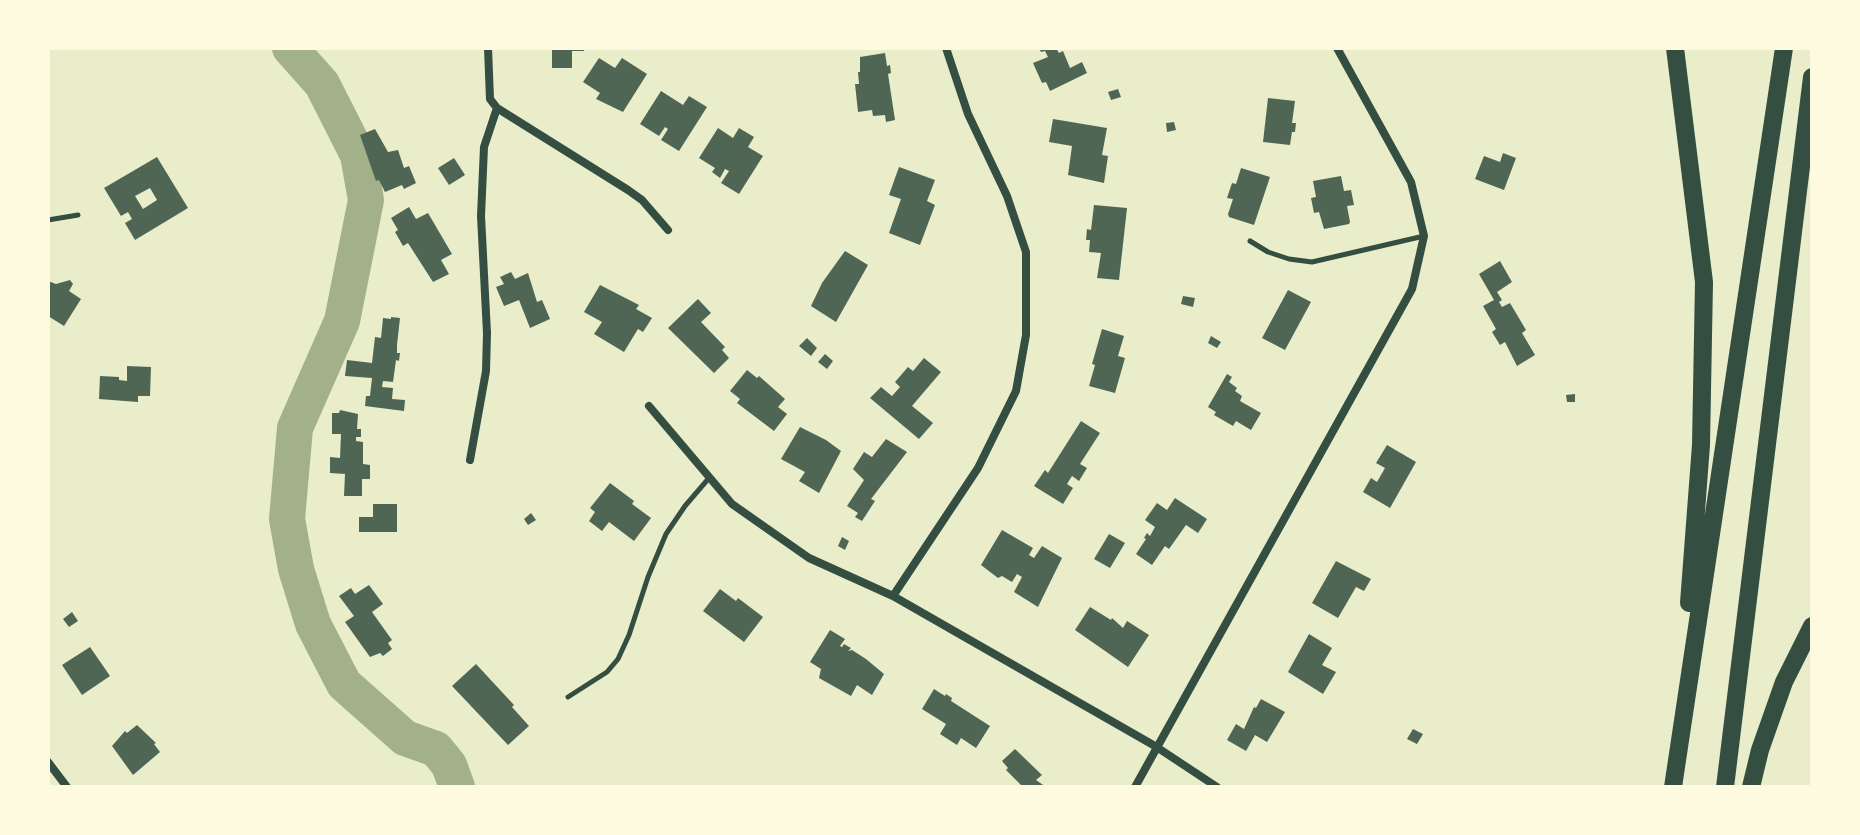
<!DOCTYPE html>
<html>
<head>
<meta charset="utf-8">
<style>
  body { margin:0 }
  #map { position:relative; width:1860px; height:835px; overflow:hidden; background:#e9edc9; font-family:Figtree,sans-serif }
  canvas { display:block }
  .frame { position:absolute; inset:0; border:50px solid #fefae0; pointer-events:none }
</style>
</head>
<body>
<div id="map">
<canvas width="1860" height="835"></canvas>
<div class="frame"></div>
</div>
<script>
const ctx = document.querySelector('canvas').getContext('2d');
ctx.lineJoin = 'round';
const shape = rows => new Path2D(rows.map(r => 'M' + r).join(''));
function strokePath(path, color, width, dash) { ctx.strokeStyle = color; ctx.lineWidth = width; ctx.lineCap = dash ? 'butt' : 'round'; ctx.setLineDash(dash || []); ctx.stroke(path); }
function fillPath(path, color) { ctx.fillStyle = color; ctx.fill(path, 'evenodd'); }
strokePath(shape([
  [290,48,322,84,358,155,366,200,342,321,295,428,287,519,296,569,313,624,344,684,405,738,436,749,449,765,457,787]
]), '#a3b18a', 36);
fillPath(shape([
  [552,48,583,48,584,51,572,51,572,68,552,68],
  [1039,48,1056,48,1059,53,1063,51,1070,68,1082,62,1087,73,1050,91,1046,82,1042,83,1033,63,1048,57,1045,51,1041,52],
  [885,53,887,66,890,65,891,73,888,74,895,120,886,122,885,115,873,116,872,110,858,112,855,84,859,84,858,72,860,72,860,57],
  [599,58,615,68,622,58,647,74,623,112,596,99,600,93,583,82],
  [1118,89,1121,97,1111,100,1108,92],
  [661,91,683,105,689,96,707,107,679,151,661,140,668,129,665,127,659,136,640,124],
  [1268,98,1295,101,1292,123,1296,123,1295,132,1292,132,1290,145,1263,142],
  [1053,119,1107,128,1102,155,1108,156,1104,183,1068,175,1072,146,1049,142],
  [1174,122,1176,130,1167,132,1166,123],
  [718,128,733,138,739,128,754,137,748,147,763,156,739,194,721,183,729,171,725,169,720,178,712,172,715,168,699,158],
  [375,129,388,152,398,150,404,168,409,166,416,183,404,189,402,185,385,192,379,180,376,181,360,135],
  [1503,153,1516,158,1504,190,1475,179,1484,156,1500,162],
  [157,157,188,208,135,240,125,223,132,219,128,212,121,216,104,188],
  [150,188,157,200,143,209,135,196],
  [454,158,465,175,449,185,438,168],
  [899,167,935,180,927,201,935,205,920,245,889,233,901,199,889,195],
  [1241,168,1270,177,1254,225,1229,217,1228,214,1233,199,1227,198,1232,183,1236,184],
  [1341,176,1344,191,1351,190,1354,205,1347,206,1350,222,1349,224,1324,229,1319,212,1314,213,1311,198,1316,197,1313,181],
  [1094,205,1127,208,1119,280,1097,278,1101,253,1089,252,1090,240,1086,240,1087,229,1091,230],
  [409,207,416,219,428,213,452,254,441,260,449,274,433,282,408,243,403,246,395,232,398,230,391,218],
  [845,251,868,265,836,322,811,306,822,283],
  [1500,261,1512,282,1497,292,1502,300,1499,302,1502,307,1510,303,1526,330,1522,333,1535,355,1517,366,1505,342,1500,345,1492,332,1496,329,1483,306,1494,300,1479,274],
  [511,272,515,279,528,273,537,302,542,300,550,319,530,328,519,300,504,306,496,287,504,284,500,277],
  [70,280,73,284,69,291,81,299,64,326,48,316,48,281,56,284],
  [600,285,639,305,636,309,652,318,643,332,638,329,624,352,594,334,602,322,584,312],
  [1288,290,1311,302,1285,350,1262,338],
  [1183,296,1195,298,1193,307,1181,304],
  [698,299,711,313,701,322,725,347,722,350,729,358,714,373,668,328],
  [391,317,400,318,397,345,397,353,400,353,399,361,396,360,393,382,383,381,382,387,393,388,392,399,405,400,404,411,365,406,366,396,370,396,372,378,345,376,347,360,372,363,375,337,381,338,383,318,391,319],
  [1102,329,1124,336,1118,356,1125,358,1115,393,1089,386,1095,365,1092,364],
  [1211,336,1221,342,1217,348,1208,343],
  [807,338,817,348,811,356,799,346],
  [825,354,833,361,827,369,818,362],
  [924,358,941,372,912,406,933,423,919,439,870,398,881,387,892,396,900,387,895,382,908,367,913,371],
  [127,366,151,367,150,396,138,396,138,402,99,399,100,376,119,377,119,380,127,381],
  [747,370,757,378,759,376,785,399,778,407,787,414,774,431,737,403,740,399,730,391],
  [1227,374,1232,377,1229,382,1237,388,1235,391,1242,396,1240,401,1261,413,1251,430,1236,421,1233,426,1214,415,1216,412,1208,407],
  [1575,394,1575,402,1567,402,1566,395],
  [340,410,358,414,357,429,361,429,361,437,356,437,356,441,363,442,363,464,370,465,370,479,362,479,362,496,344,496,345,474,330,473,330,457,340,458,341,434,332,434,332,413,339,413],
  [1081,421,1100,433,1080,464,1087,468,1079,481,1072,476,1067,484,1073,488,1063,504,1034,486,1045,470,1048,473],
  [800,427,826,440,841,451,819,493,799,481,805,472,781,459],
  [886,439,907,452,871,499,875,501,862,521,855,517,858,513,847,506,864,480,853,469,864,452,872,457],
  [1387,445,1416,462,1390,508,1363,492,1371,478,1377,482,1385,468,1376,463],
  [610,483,634,501,632,504,651,518,634,541,609,522,602,531,589,521,595,512,590,508],
  [1175,498,1207,519,1198,533,1186,525,1169,549,1165,546,1152,565,1136,554,1146,539,1144,538,1147,533,1150,536,1155,527,1145,520,1157,503,1167,510],
  [373,504,397,504,397,532,359,532,359,517,373,517],
  [531,513,536,520,528,525,524,519],
  [1002,530,1033,548,1029,555,1034,558,1042,546,1062,558,1038,607,1014,592,1022,577,1017,574,1012,582,1002,576,998,578,981,565],
  [1109,534,1125,543,1110,568,1094,559],
  [842,537,849,541,845,550,838,546],
  [1336,561,1371,579,1364,591,1356,587,1338,618,1312,603],
  [369,585,383,604,372,612,392,640,388,643,392,649,383,656,380,653,370,657,345,622,354,616,339,596,351,588,355,594],
  [720,589,736,601,738,598,763,617,744,642,703,611],
  [1090,607,1111,620,1112,618,1123,628,1127,621,1149,635,1128,667,1075,630],
  [72,612,78,621,69,627,63,619],
  [830,630,845,639,840,646,842,647,844,644,851,648,848,651,852,650,866,659,884,674,872,695,857,685,851,696,819,678,821,669,810,662],
  [1309,634,1332,648,1322,665,1336,672,1323,694,1288,672],
  [90,647,110,676,82,695,62,665],
  [476,664,514,705,512,707,529,726,508,745,452,686],
  [934,689,945,696,946,694,952,698,951,701,990,726,976,748,961,738,957,745,940,734,946,724,922,709],
  [1261,699,1285,712,1267,742,1255,735,1246,751,1227,740,1236,724,1244,729,1254,707,1256,708],
  [137,725,156,743,154,744,160,752,133,775,112,746,125,731,127,733],
  [1413,729,1423,734,1417,744,1407,739],
  [1015,749,1042,775,1036,780,1046,787,1023,787,1006,770,1008,768,1002,761]
]), '#4f6655');
strokePath(shape([
  [48,220,78,215],
  [1250,241,1268,252,1289,259,1312,262,1424,236],
  [568,697,607,672,618,659,629,635,648,577,666,534,685,506,709,478]
]), '#344e41', 5);
strokePath(shape([
  [488,48,490,99,497,108,628,190,642,200,668,230],
  [649,406,732,504,809,558,893,596,1155,746,1217,787],
  [470,460,486,371,487,333,481,216,484,147,497,108],
  [893,596,978,468,1016,391,1026,335,1026,252,1007,196,968,114,946,48],
  [48,762,67,787],
  [1135,787,1412,289,1424,236,1411,182,1337,48]
]), '#344e41', 8);
strokePath(shape([
  [1675,48,1704,282,1701,445,1689,603],
  [1673,787,1784,48],
  [1725,787,1812,77],
  [1751,787,1760,750,1784,682,1812,626]
]), '#344e41', 18);
</script>
</body>
</html>
